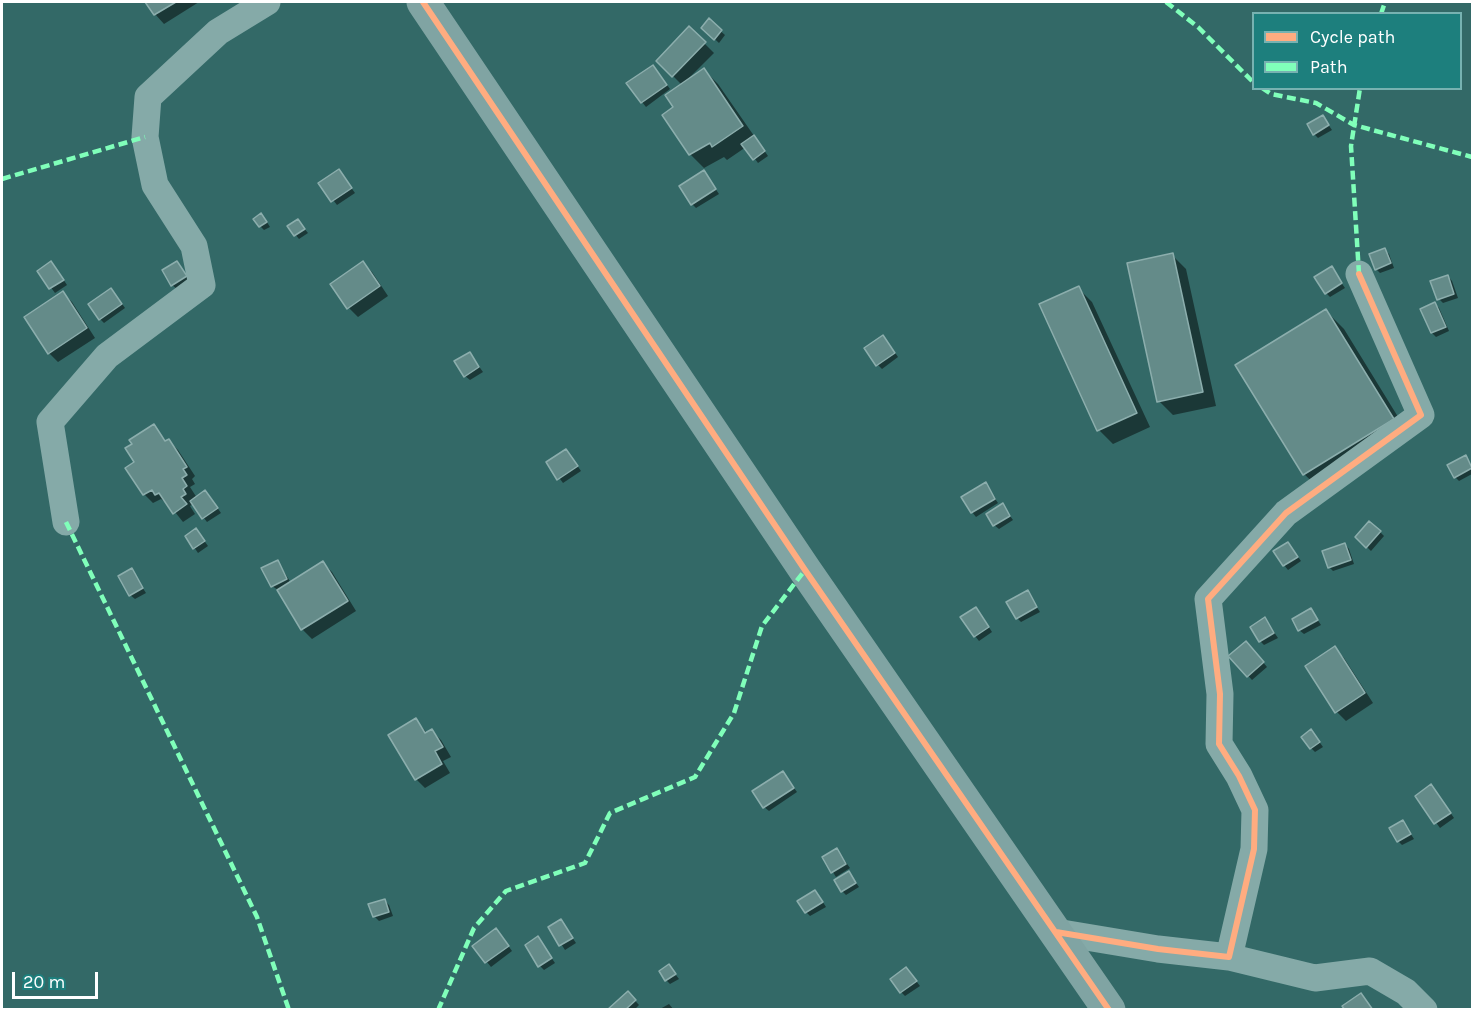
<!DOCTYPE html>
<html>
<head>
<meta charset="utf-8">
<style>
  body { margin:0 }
  #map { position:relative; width:1474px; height:1011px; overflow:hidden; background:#336967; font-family:Karla,sans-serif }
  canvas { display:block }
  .frame { position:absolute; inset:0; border:3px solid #fff; pointer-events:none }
  .legend { position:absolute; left:1252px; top:12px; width:210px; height:78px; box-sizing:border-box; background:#1d7f7d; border:2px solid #77b2b1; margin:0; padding:8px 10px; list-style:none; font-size:18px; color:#fff }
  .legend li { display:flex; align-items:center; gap:12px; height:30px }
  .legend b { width:30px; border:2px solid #77b2b1 }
  .scale { position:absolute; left:12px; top:972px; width:86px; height:27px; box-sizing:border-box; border:3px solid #fff; border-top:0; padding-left:8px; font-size:18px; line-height:21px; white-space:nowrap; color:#fff; -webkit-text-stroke:4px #1d7f7d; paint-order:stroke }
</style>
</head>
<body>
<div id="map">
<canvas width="1474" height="1011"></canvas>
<div class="frame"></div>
<ul class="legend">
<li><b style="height:8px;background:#ffac80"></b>Cycle path</li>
<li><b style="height:8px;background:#80ffba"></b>Path</li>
</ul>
<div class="scale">20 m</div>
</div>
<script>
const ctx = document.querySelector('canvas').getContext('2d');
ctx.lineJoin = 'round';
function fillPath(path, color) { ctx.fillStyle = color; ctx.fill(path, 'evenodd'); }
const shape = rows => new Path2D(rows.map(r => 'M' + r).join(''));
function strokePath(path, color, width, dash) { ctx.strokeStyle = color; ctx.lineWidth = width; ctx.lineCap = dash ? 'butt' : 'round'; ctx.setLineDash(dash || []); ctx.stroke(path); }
fillPath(shape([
  [147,2,199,2,164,24,155,14],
  [709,21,725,35,719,43,703,28],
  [689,28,714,53,688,79,704,70,718,84,768,156,758,163,746,147,727,160,724,157,704,168,690,154,676,108,682,85,658,61],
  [657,71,670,89,646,107,642,102],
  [1323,117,1332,130,1318,138,1314,134],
  [339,171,355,193,337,205,320,183],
  [704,172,719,194,696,208,692,204],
  [265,219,270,227,264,230,260,226],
  [298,221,308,233,299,239,289,227],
  [1384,250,1389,254,1394,268,1380,273,1376,269],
  [1172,255,1186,269,1216,406,1173,415,1159,401],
  [363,263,372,272,388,296,358,317,349,308,332,284],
  [55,267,67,285,55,293,39,271],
  [181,267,190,281,177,289,172,285],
  [1331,268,1345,288,1330,297,1326,293],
  [1448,276,1452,281,1458,298,1443,303,1439,299],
  [1078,288,1092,302,1150,427,1113,444,1099,430,1041,305],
  [63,293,72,302,95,338,58,362,49,353],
  [115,294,125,308,104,323,100,319],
  [1435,304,1439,308,1449,331,1436,337,1432,333],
  [1325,310,1344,329,1411,438,1323,492,1304,474,1237,365],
  [887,341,898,357,882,369,878,365],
  [470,354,483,372,470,380,465,376],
  [154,426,167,442,169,441,178,450,195,476,192,479,195,484,190,487,197,498,209,496,221,513,207,522,193,504,190,506,195,514,183,522,167,502,166,503,161,499,153,503,144,494,136,463],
  [570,455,581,471,563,483,548,463],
  [1465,457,1472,466,1472,474,1459,481,1455,477],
  [985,484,998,503,976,517,972,512],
  [1002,505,1013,520,999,529,994,525],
  [1380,532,1384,536,1371,551,1357,537],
  [200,535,208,546,198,553,187,537],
  [1288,543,1301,561,1288,570,1284,565],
  [1345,544,1349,549,1354,564,1333,571,1329,567],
  [278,562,291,583,323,563,332,572,356,611,312,639,303,630,278,590,272,586],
  [131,570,146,593,135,599,130,595],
  [1027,592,1040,612,1021,622,1017,618],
  [1311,610,1321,625,1304,634,1299,630],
  [980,613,992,632,979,641,975,636],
  [1265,619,1278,638,1264,645,1260,641],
  [1250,647,1267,667,1252,680,1230,656],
  [1334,648,1344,658,1373,703,1346,721,1337,712],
  [416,720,427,733,432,731,441,740,451,757,443,761,450,773,425,788,416,779],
  [1315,736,1323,747,1315,752,1311,748],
  [783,773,797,792,769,811,764,807],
  [1435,790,1454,818,1440,828,1417,796],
  [1403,822,1414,839,1402,845,1398,841],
  [837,850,850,868,836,877,824,858],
  [849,873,859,887,846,895,842,891],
  [819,896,826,907,810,916,806,912],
  [384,900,389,905,393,916,379,921,375,917,370,905],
  [561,921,576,943,565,950,550,927],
  [500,934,512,951,491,967,474,946],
  [538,938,555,963,544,970,540,966],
  [669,966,679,979,670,984,666,980],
  [910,973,920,986,905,996,901,992],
  [628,993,639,1005,634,1010,609,1010],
  [669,1004,674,1010,661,1010,660,1009]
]), '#0007');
const building = shape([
  [145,2,176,2,154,15,145,2],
  [709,18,722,30,714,40,701,28,709,18],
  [689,26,706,42,672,77,656,61,689,26],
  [653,65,667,85,641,103,626,83,653,65],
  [704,68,743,126,712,147,710,143,689,155,662,115,673,107,665,95,704,68],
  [1323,115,1329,125,1313,135,1307,124,1323,115],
  [754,135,765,151,753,160,741,144,754,135],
  [339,169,352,188,331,202,318,183,339,169],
  [704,170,716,189,691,205,679,186,704,170],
  [261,213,267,222,259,227,253,219,261,213],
  [298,219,305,229,294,236,287,226,298,219],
  [1385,248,1391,263,1375,270,1369,254,1385,248],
  [1173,253,1203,392,1157,402,1127,263,1173,253],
  [51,261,64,280,49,289,37,271,51,261],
  [177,261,187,276,171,286,162,270,177,261],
  [363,261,380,286,347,309,330,284,363,261],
  [1332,266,1342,283,1325,294,1314,277,1332,266],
  [1448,275,1454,294,1437,300,1430,281,1448,275],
  [1079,286,1137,413,1097,431,1039,304,1079,286],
  [111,288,122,304,99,320,88,304,111,288],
  [63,291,87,328,48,354,24,317,63,291],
  [1435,302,1446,327,1431,333,1420,309,1435,302],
  [1326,309,1394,419,1303,475,1235,365,1326,309],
  [883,335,895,353,876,366,864,348,883,335],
  [470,352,479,367,464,377,454,361,470,352],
  [154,424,165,441,169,439,187,467,183,469,187,475,182,478,187,486,183,489,186,494,181,497,187,504,173,514,159,493,155,495,152,490,143,495,125,468,134,462,125,448,132,444,129,440,154,424],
  [566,449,578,466,557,480,546,462,566,449],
  [1466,455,1472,468,1454,478,1447,465,1466,455],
  [986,482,995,499,971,513,961,497,986,482],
  [205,490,218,508,202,519,190,501,205,490],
  [1003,503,1010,516,993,526,986,514,1003,503],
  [1369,521,1381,531,1366,548,1355,537,1369,521],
  [196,528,205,541,193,549,185,536,196,528],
  [1288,542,1298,557,1283,566,1273,551,1288,542],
  [1345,543,1351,560,1328,568,1322,551,1345,543],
  [278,560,287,579,271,587,261,568,278,560],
  [323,561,348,601,301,630,277,590,323,561],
  [132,568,143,588,129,596,118,576,132,568],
  [1028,590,1037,607,1016,619,1006,602,1028,590],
  [976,607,989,627,974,637,960,617,976,607],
  [1311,608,1318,620,1298,631,1292,619,1311,608],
  [1265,617,1274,633,1259,642,1250,627,1265,617],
  [1246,641,1264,662,1247,677,1228,656,1246,641],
  [1335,646,1365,693,1335,713,1305,666,1335,646],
  [416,718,425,733,432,729,443,747,435,751,442,764,415,780,388,735,416,718],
  [1311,729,1320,742,1310,749,1301,737,1311,729],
  [783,771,794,788,763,808,752,791,783,771],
  [1431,784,1451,813,1434,824,1415,796,1431,784],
  [1403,820,1411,834,1397,842,1389,828,1403,820],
  [837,848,846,864,831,873,822,857,837,848],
  [849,871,856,883,841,892,834,880,849,871],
  [815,890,823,902,805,913,797,901,815,890],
  [385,899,389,912,373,917,368,904,385,899],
  [561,919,573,938,559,946,548,927,561,919],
  [496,928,509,946,485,963,472,946,496,928],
  [538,936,552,958,538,967,525,945,538,936],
  [669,964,676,974,665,981,659,971,669,964],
  [906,967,917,981,900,993,890,979,906,967],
  [628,991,636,1000,625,1010,607,1010,628,991],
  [1361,993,1373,1010,1345,1010,1342,1006,1361,993]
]);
fillPath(building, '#648b89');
strokePath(building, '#8caead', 1.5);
strokePath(shape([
  [66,522,50,422,107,356,202,285,194,246,155,185,145,137,148,97,218,32,267,2],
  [1056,932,1158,949,1229,957,1254,849,1255,810,1239,776,1219,744,1220,694,1208,599,1286,513,1421,415,1359,274],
  [1229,957,1315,978,1370,971,1406,992,1424,1010]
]), '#85aaa8', 27);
strokePath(shape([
  [423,2,805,570,1109,1010]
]), '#80a4a3', 33);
strokePath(shape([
  [1166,2,1198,27,1254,83],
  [1381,14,1385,2],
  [1262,88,1271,94,1316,103,1354,125,1472,157],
  [2,179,145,137],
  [1359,274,1351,146,1360,88],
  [66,522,257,917,289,1010],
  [440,1010,439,1008,474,928,506,891,585,863,610,813,695,777,734,713,762,626,805,570]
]), '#80ffba', 4.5, [9, 4.5]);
strokePath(shape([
  [423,2,805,570,1109,1010],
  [1056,932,1158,949,1229,957,1254,849,1255,810,1239,776,1219,744,1220,694,1208,599,1286,513,1421,415,1359,274]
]), '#ffac80', 6);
</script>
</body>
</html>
